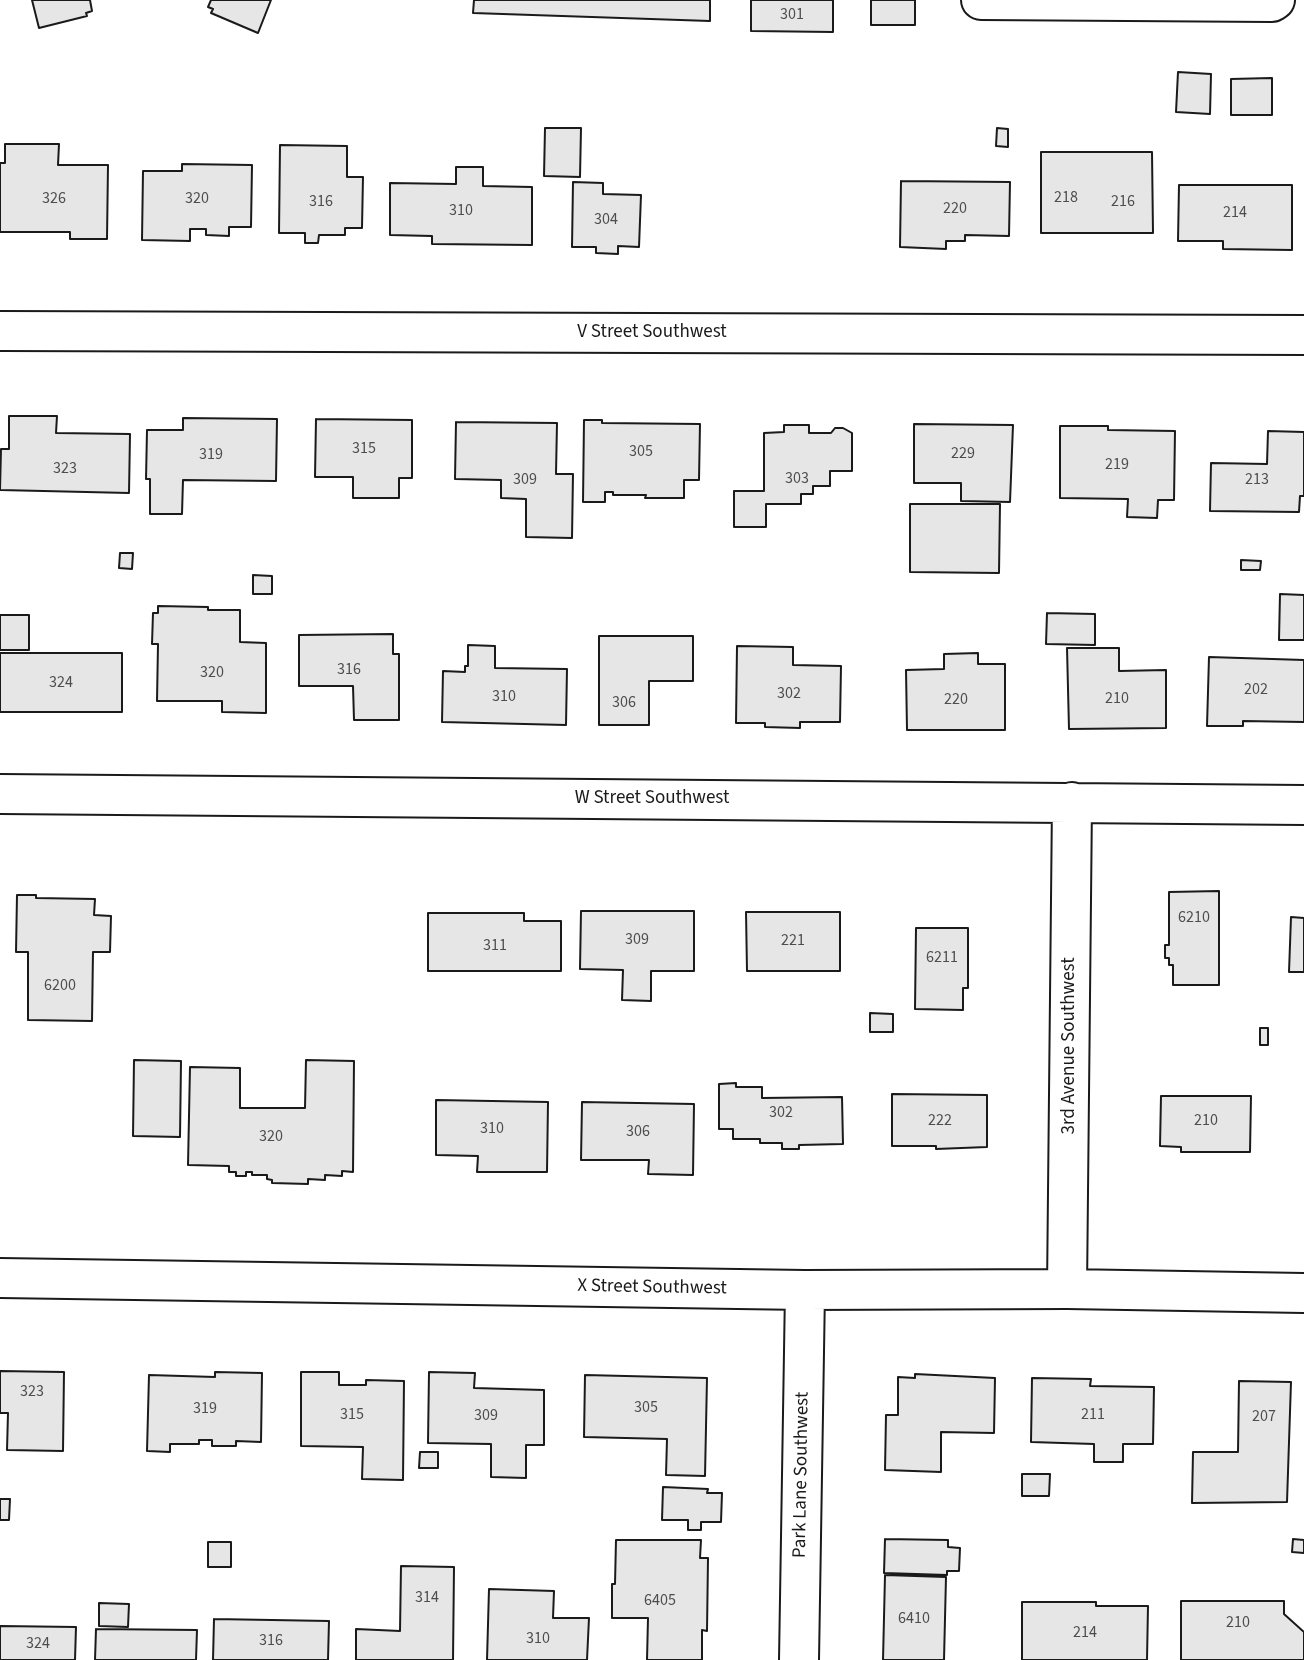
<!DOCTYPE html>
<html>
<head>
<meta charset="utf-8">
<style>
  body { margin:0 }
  canvas { display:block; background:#fff }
</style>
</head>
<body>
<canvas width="1304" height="1660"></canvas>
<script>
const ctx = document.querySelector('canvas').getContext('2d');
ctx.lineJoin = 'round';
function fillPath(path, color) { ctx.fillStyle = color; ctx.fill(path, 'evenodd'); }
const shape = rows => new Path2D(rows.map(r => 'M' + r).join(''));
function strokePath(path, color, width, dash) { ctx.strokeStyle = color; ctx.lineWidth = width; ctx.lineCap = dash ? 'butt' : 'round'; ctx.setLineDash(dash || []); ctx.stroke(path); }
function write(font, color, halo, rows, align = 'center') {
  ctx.font = font + ' "Source Sans 3",sans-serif'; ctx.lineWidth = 5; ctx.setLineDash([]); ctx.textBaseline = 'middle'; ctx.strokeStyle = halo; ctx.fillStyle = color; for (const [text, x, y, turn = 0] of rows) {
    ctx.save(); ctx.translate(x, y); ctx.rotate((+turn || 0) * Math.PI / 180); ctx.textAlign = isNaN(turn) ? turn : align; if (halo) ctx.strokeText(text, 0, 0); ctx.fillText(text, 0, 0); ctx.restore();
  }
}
const building = shape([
  [32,0,90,0,92,11,86,13,87,16,39,28,32,0],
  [211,0,271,0,258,33,211,13,213,9,208,7,211,0],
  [474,0,710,0,710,21,473,13,474,0],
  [751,0,833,0,833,32,751,31,751,0],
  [871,0,915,0,915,25,871,25,871,0],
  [1178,72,1211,74,1210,114,1176,112,1178,72],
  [1272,78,1272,115,1231,115,1231,79,1272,78],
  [545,128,581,128,580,177,544,176,545,128],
  [997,128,1008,129,1008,147,996,146,997,128],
  [5,144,59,144,58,165,108,165,107,239,70,239,70,232,0,232,0,163,5,163,5,144],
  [280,145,347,146,347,177,363,177,362,228,345,228,345,235,319,235,318,243,305,243,305,233,279,233,280,145],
  [1041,152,1152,152,1153,233,1041,233,1041,152],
  [182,164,252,165,251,227,229,227,229,236,206,235,206,229,190,229,190,241,142,240,143,171,182,171,182,164],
  [456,167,483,167,483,186,532,187,532,245,432,244,432,236,390,235,390,183,456,184,456,167],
  [901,181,1010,182,1009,236,965,235,965,241,946,241,946,249,900,247,901,181],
  [573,182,603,183,603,194,641,195,639,247,618,246,618,254,596,253,596,247,572,247,573,182],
  [1179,185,1292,185,1292,250,1223,249,1223,241,1178,241,1179,185],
  [9,416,57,416,56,433,130,434,129,493,0,490,1,449,9,449,9,416],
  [183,418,277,419,276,481,183,480,182,514,150,514,150,479,146,479,147,430,183,430,183,418],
  [316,419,412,420,412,478,399,478,399,498,353,498,353,477,315,477,316,419],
  [584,420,602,420,602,423,700,424,699,480,684,480,684,498,645,498,646,495,613,495,613,492,605,492,605,502,583,502,584,420],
  [456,422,557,423,556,474,573,474,572,538,526,537,526,499,501,498,501,480,455,479,456,422],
  [914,424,1013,425,1010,502,961,501,961,483,914,483,914,424],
  [784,425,809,425,809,433,831,433,835,428,843,428,852,433,852,471,830,471,830,486,813,486,813,494,801,494,801,504,766,504,766,527,734,527,734,491,764,491,764,433,784,432,784,425],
  [1060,426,1108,426,1108,430,1175,431,1174,500,1158,500,1157,518,1127,517,1128,499,1060,498,1060,426],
  [1268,431,1304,432,1304,496,1300,496,1299,512,1210,511,1211,463,1267,464,1268,431],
  [910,504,1000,504,999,573,910,572,910,504],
  [120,553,133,553,132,569,119,568,120,553],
  [1241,560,1261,561,1260,570,1241,570,1241,560],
  [253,575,272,576,272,594,253,594,253,575],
  [1280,594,1304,595,1304,640,1279,640,1280,594],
  [158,606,208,607,208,610,240,610,240,642,266,643,266,713,222,712,222,701,157,701,158,644,152,644,153,613,158,613,158,606],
  [1047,613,1095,614,1095,645,1046,644,1047,613],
  [0,615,29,615,29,650,0,650,0,615],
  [393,634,393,654,399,654,399,720,354,720,353,686,299,686,299,635,393,634],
  [599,636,693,636,693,681,649,681,649,725,599,725,599,636],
  [468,645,495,646,495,668,567,669,566,725,442,722,443,671,465,672,465,666,468,666,468,645],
  [737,646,793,647,793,665,841,666,840,722,800,722,800,728,765,727,765,723,736,723,737,646],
  [1067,648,1119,648,1119,671,1166,670,1166,728,1069,729,1067,648],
  [0,653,122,653,122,712,0,712,0,653],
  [978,653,978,664,1005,664,1005,730,907,730,906,670,944,669,944,654,978,653],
  [1209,657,1304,660,1304,722,1243,721,1243,726,1207,726,1209,657],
  [1219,891,1219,985,1173,985,1173,965,1169,965,1169,958,1165,958,1165,945,1169,945,1169,892,1219,891],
  [17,895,36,895,36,898,95,899,94,915,111,916,110,952,93,952,92,1021,28,1020,28,952,16,952,17,895],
  [581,911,694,911,694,971,651,971,651,1001,622,1000,623,970,580,969,581,911],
  [746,912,840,912,840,971,747,971,746,912],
  [428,913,524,913,524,921,561,921,561,971,428,971,428,913],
  [1291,917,1304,918,1304,972,1289,972,1291,917],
  [916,928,968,928,968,988,963,988,963,1010,915,1009,916,928],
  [870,1013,893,1014,893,1032,870,1032,870,1013],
  [1260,1028,1268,1028,1268,1045,1260,1045,1260,1028],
  [134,1060,181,1061,180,1137,133,1136,134,1060],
  [306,1060,354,1061,353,1172,342,1171,342,1176,325,1175,325,1180,308,1179,308,1184,272,1183,272,1180,267,1179,267,1175,252,1175,252,1172,246,1172,246,1176,236,1176,236,1172,229,1172,229,1166,188,1165,190,1067,240,1068,240,1108,305,1108,306,1060],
  [736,1083,736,1087,762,1087,762,1098,842,1097,843,1144,799,1145,799,1149,782,1149,782,1143,760,1143,760,1139,733,1139,733,1129,719,1129,719,1084,736,1083],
  [892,1094,987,1095,987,1147,936,1149,936,1146,892,1146,892,1094],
  [1161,1096,1251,1096,1250,1152,1181,1152,1181,1147,1160,1146,1161,1096],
  [436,1100,548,1102,547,1172,477,1172,478,1156,436,1155,436,1100],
  [582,1102,694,1104,693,1175,648,1174,649,1160,581,1160,582,1102],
  [0,1371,64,1372,63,1451,7,1450,8,1413,0,1413,0,1371],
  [215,1372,262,1373,261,1442,236,1441,236,1446,212,1446,212,1440,199,1440,199,1444,170,1444,170,1452,147,1451,149,1375,215,1377,215,1372],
  [301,1372,339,1372,339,1385,366,1385,366,1380,404,1381,403,1480,362,1479,363,1447,301,1446,301,1372],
  [429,1372,475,1373,474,1388,544,1390,544,1445,526,1445,526,1478,491,1477,491,1444,428,1443,429,1372],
  [915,1374,995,1378,994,1433,941,1432,941,1472,885,1470,886,1415,898,1415,898,1377,915,1378,915,1374],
  [585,1375,707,1378,705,1476,666,1475,667,1439,584,1437,585,1375],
  [1032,1378,1091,1379,1090,1386,1154,1387,1153,1444,1123,1444,1123,1462,1094,1462,1094,1444,1031,1442,1032,1378],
  [1239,1381,1291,1382,1287,1502,1192,1503,1193,1452,1238,1452,1239,1381],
  [420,1452,438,1452,438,1468,419,1468,420,1452],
  [1022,1474,1050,1474,1049,1496,1022,1496,1022,1474],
  [663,1487,708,1489,707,1493,722,1493,721,1522,701,1522,701,1530,688,1530,688,1520,662,1520,663,1487],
  [0,1499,10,1499,9,1520,0,1520,0,1499],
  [885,1539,948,1540,948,1547,960,1548,959,1571,947,1571,947,1575,884,1573,885,1539],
  [1293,1539,1304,1540,1304,1553,1292,1552,1293,1539],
  [616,1540,701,1540,700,1558,708,1558,707,1631,702,1630,702,1660,647,1660,648,1618,612,1618,612,1584,615,1584,616,1540],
  [208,1542,231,1542,231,1567,208,1567,208,1542],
  [401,1566,454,1567,453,1660,356,1660,356,1629,400,1631,401,1566],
  [885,1575,946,1577,944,1660,883,1660,885,1575],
  [489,1589,554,1591,553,1618,589,1618,587,1660,487,1660,489,1589],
  [1181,1601,1284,1601,1284,1614,1304,1632,1304,1660,1181,1660,1181,1601],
  [1022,1602,1096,1602,1096,1606,1148,1606,1147,1660,1022,1660,1022,1602],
  [99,1603,129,1604,128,1627,99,1626,99,1603],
  [214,1619,329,1621,328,1660,213,1660,214,1619],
  [0,1626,76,1627,75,1660,0,1660,0,1626],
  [96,1629,197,1630,196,1660,95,1660,96,1629]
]);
fillPath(building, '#e6e6e6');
strokePath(building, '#1a1a1a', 2);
const minor = shape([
  [981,0,1272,2,1275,0],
  [0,331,1304,335],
  [0,794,1304,805],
  [0,1278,805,1290,1067,1289,1304,1293],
  [1067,1289,1072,802],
  [799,1660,805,1290]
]);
strokePath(minor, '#1a1a1a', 42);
strokePath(minor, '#fff', 38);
write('16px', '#4d4d4d', null, [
  ["301",792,15],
  ["218",1066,198],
  ["326",54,199],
  ["320",197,199],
  ["316",321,202],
  ["216",1123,202],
  ["220",955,209],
  ["310",461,211],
  ["214",1235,213],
  ["304",606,220],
  ["315",364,449],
  ["305",641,452],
  ["229",963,454],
  ["319",211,455],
  ["219",1117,465],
  ["323",65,469],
  ["303",797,479],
  ["309",525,480],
  ["213",1257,480],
  ["316",349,670],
  ["320",212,673],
  ["324",61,683],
  ["202",1256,690],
  ["302",789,694],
  ["310",504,697],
  ["210",1117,699],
  ["220",956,700],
  ["306",624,703],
  ["6210",1194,918],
  ["309",637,940],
  ["221",793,941],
  ["311",495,946],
  ["6211",942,958],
  ["6200",60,986],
  ["302",781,1113],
  ["222",940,1121],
  ["210",1206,1121],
  ["310",492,1129],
  ["306",638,1132],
  ["320",271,1137],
  ["323",32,1392],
  ["305",646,1408],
  ["319",205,1409],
  ["315",352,1415],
  ["211",1093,1415],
  ["309",486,1416],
  ["207",1264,1417],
  ["314",427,1598],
  ["6405",660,1601],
  ["6410",914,1619],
  ["210",1238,1623],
  ["214",1085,1633],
  ["310",538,1639],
  ["316",271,1641],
  ["324",38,1644]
]);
write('19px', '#1a1a1a', '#fff', [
  ["V Street Southwest",652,333],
  ["W Street Southwest",652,799],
  ["3rd Avenue Southwest",1070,1046,-90],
  ["X Street Southwest",652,1288,1],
  ["Park Lane Southwest",802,1475,-89]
]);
</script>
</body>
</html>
